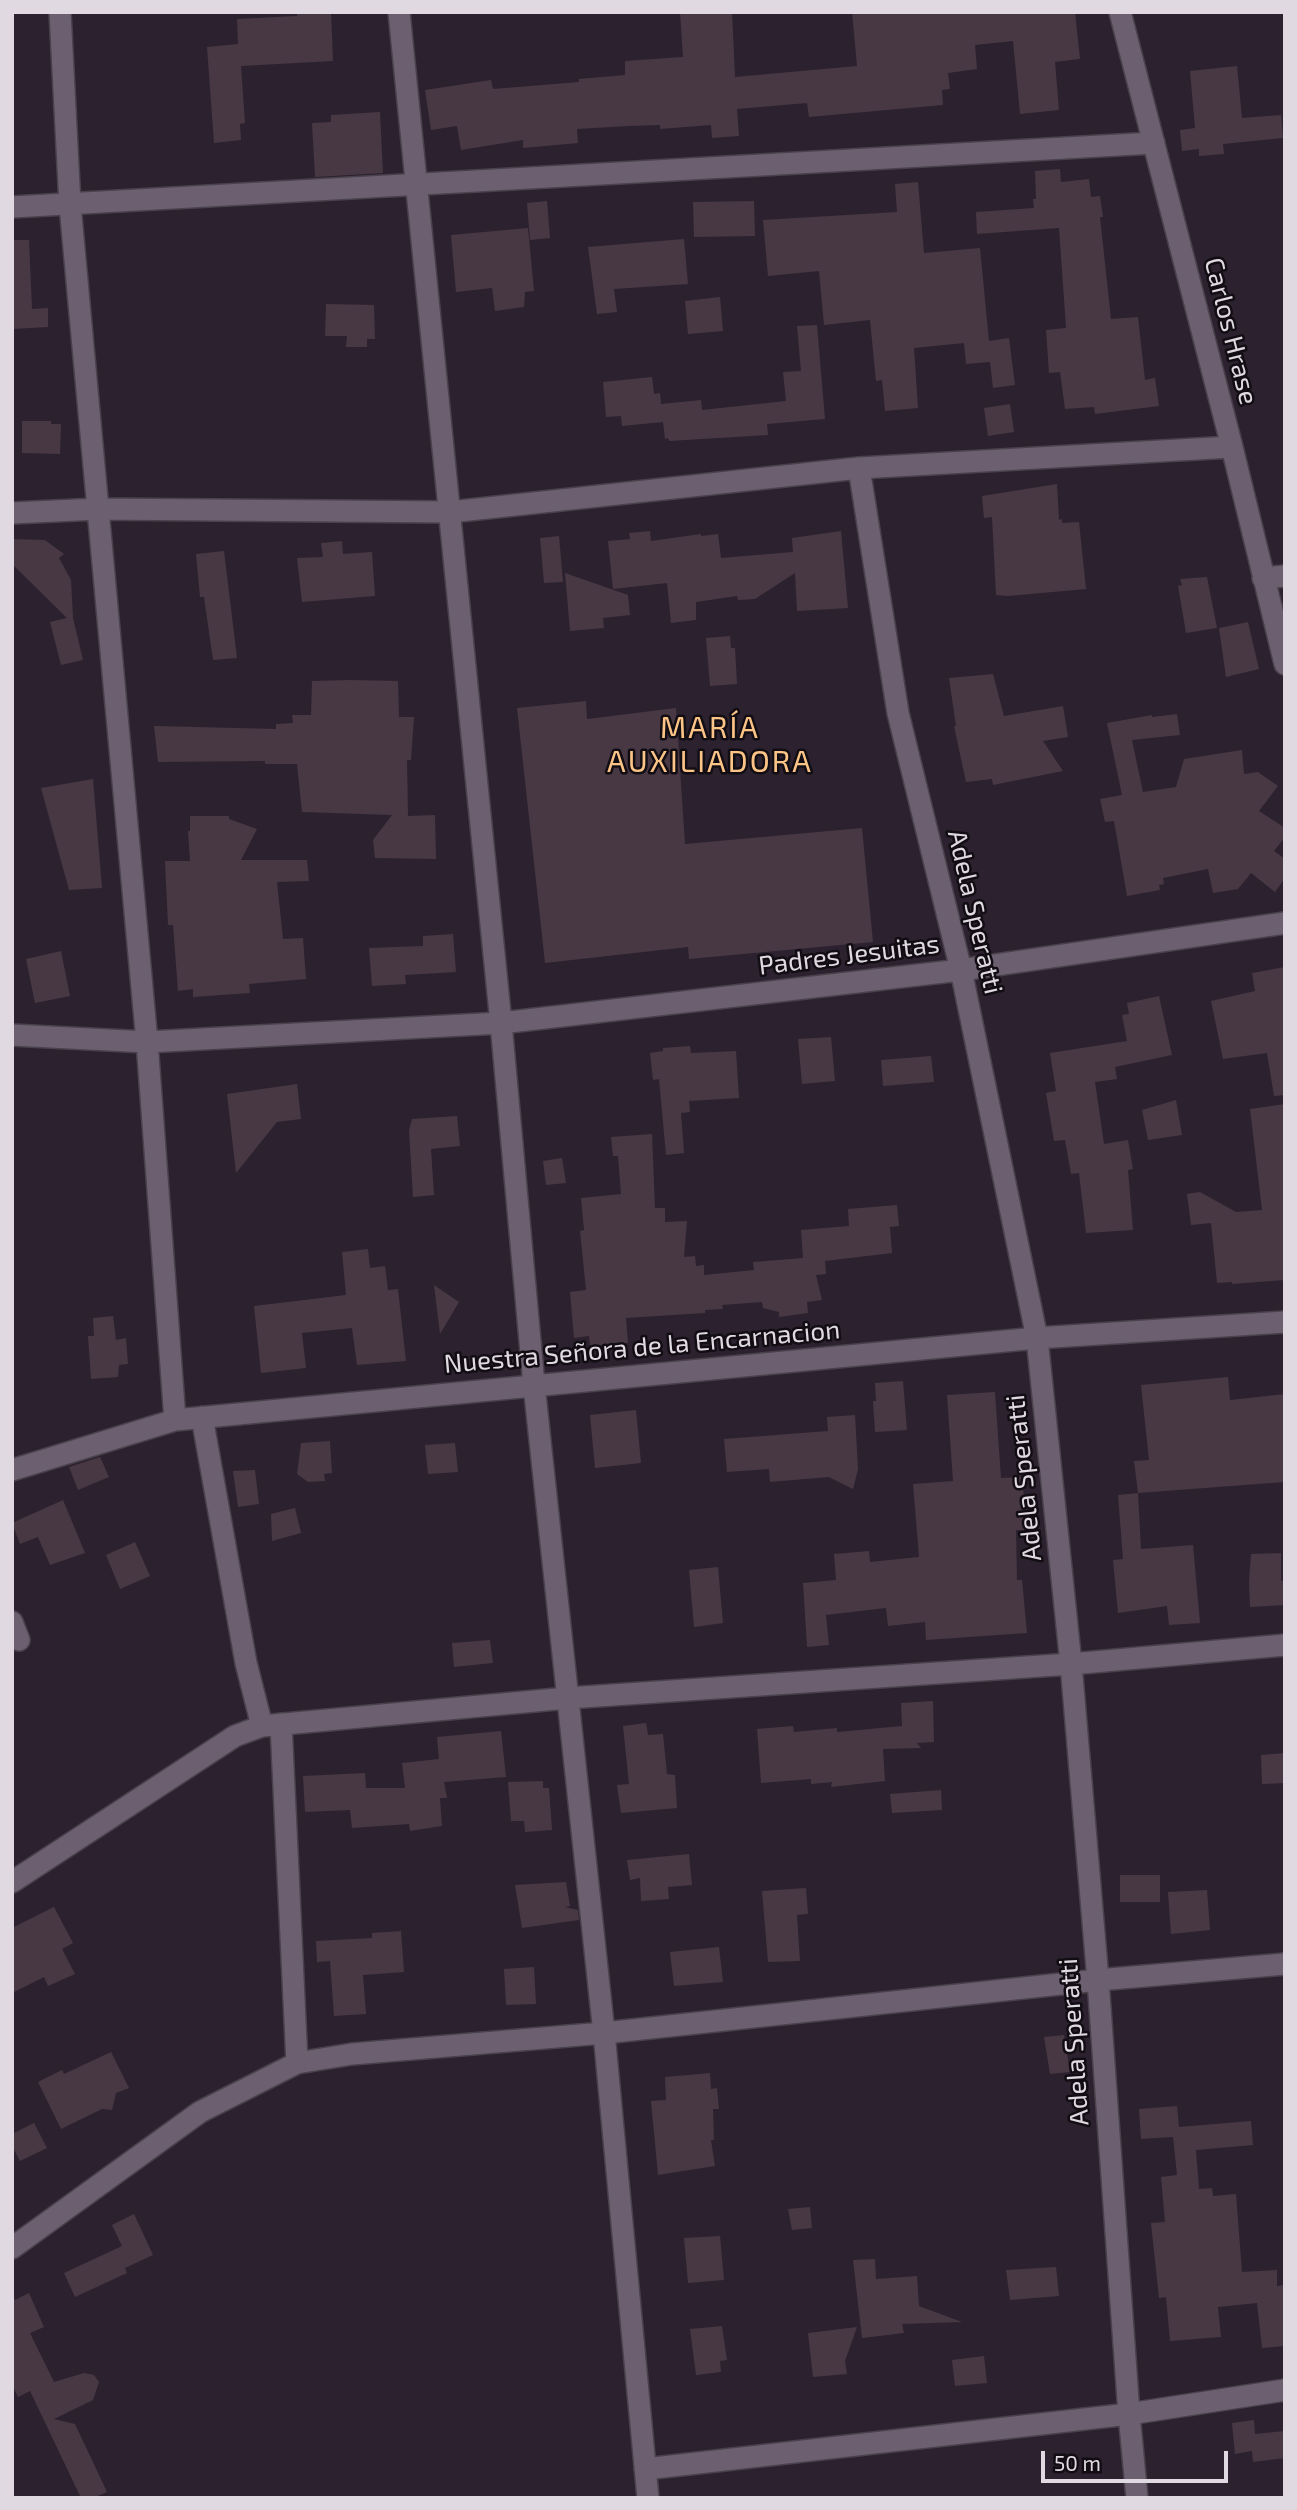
<!DOCTYPE html>
<html>
<head>
<meta charset="utf-8">
<style>
  body { margin:0 }
  #map { position:relative; width:1297px; height:2510px; overflow:hidden; background:#2c222f; font-family:"Exo 2",sans-serif }
  canvas { display:block }
  .frame { position:absolute; inset:0; border:14px solid #e0d9e2; pointer-events:none }
  .scale { position:absolute; left:1041px; top:2451px; width:187px; height:32px; box-sizing:border-box; border:4px solid #e0d9e2; border-top:0; padding-left:9px; font-size:21px; line-height:24px; white-space:nowrap; color:#e0d9e2; -webkit-text-stroke:5px #110d13; paint-order:stroke }
</style>
</head>
<body>
<div id="map">
<canvas width="1297" height="2510"></canvas>
<div class="frame"></div>
<div class="scale">50 m</div>
</div>
<script>
const ctx = document.querySelector('canvas').getContext('2d');
ctx.lineJoin = 'round';
function fillPath(path, color) { ctx.fillStyle = color; ctx.fill(path, 'evenodd'); }
const shape = rows => new Path2D(rows.map(r => 'M' + r).join(''));
function strokePath(path, color, width, dash) { ctx.strokeStyle = color; ctx.lineWidth = width; ctx.lineCap = dash ? 'butt' : 'round'; ctx.setLineDash(dash || []); ctx.stroke(path); }
function write(font, color, halo, rows, align = 'center') {
  ctx.font = font + ' "Exo 2",sans-serif'; ctx.lineWidth = 5; ctx.setLineDash([]); ctx.textBaseline = 'middle'; ctx.strokeStyle = halo; ctx.fillStyle = color; for (const [text, x, y, turn = 0] of rows) {
    ctx.save(); ctx.translate(x, y); ctx.rotate((+turn || 0) * Math.PI / 180); ctx.textAlign = isNaN(turn) ? turn : align; if (halo) ctx.strokeText(text, 0, 0); ctx.fillText(text, 0, 0); ctx.restore();
  }
}
fillPath(shape([
  [297,12,331,12,333,61,241,66,245,123,240,124,241,140,214,143,207,47,238,44,237,19,297,16],
  [680,12,732,12,735,77,857,66,852,12,1075,12,1080,59,1055,62,1059,110,1020,114,1013,41,975,45,977,69,948,73,950,89,942,90,943,105,809,117,807,103,737,109,739,136,712,138,711,125,660,129,660,125,628,126,577,129,578,143,523,148,523,140,461,150,457,126,431,130,425,90,491,80,493,89,579,82,579,79,625,75,625,61,683,57],
  [1237,66,1242,118,1281,115,1283,138,1223,144,1224,154,1199,156,1199,149,1182,151,1180,130,1195,128,1190,71],
  [380,112,383,173,315,177,312,123,331,122,331,115],
  [1060,169,1061,182,1089,179,1091,197,1100,196,1103,217,1100,217,1111,319,1138,317,1145,380,1155,378,1159,406,1095,414,1094,407,1065,409,1060,372,1049,373,1046,330,1066,328,1059,228,977,234,976,212,1034,208,1033,199,1036,199,1035,171],
  [918,182,924,253,980,248,989,341,1009,338,1015,385,993,388,990,362,966,364,964,343,914,348,918,408,885,411,882,380,876,381,870,320,824,325,819,271,768,276,763,220,897,212,895,184],
  [547,201,550,238,530,240,527,203],
  [754,201,755,236,694,237,693,202],
  [528,228,534,291,525,292,524,307,495,311,492,288,456,292,451,235],
  [684,239,688,284,614,289,617,312,597,314,588,247],
  [12,240,29,240,32,309,48,308,48,327,12,329],
  [720,297,723,331,688,334,685,301],
  [326,304,374,305,375,339,367,339,367,347,346,347,347,336,325,336],
  [817,325,825,419,767,424,768,435,669,441,668,438,665,439,663,422,622,426,621,416,606,417,603,382,652,377,654,394,660,393,661,404,701,400,702,410,786,401,783,372,801,371,797,326],
  [1010,404,1014,432,988,436,984,408],
  [22,421,51,421,51,424,61,424,60,454,22,453],
  [1057,484,1059,520,1062,519,1062,523,1079,522,1086,589,1008,596,996,595,992,517,984,518,982,496],
  [650,531,651,541,701,534,701,536,718,534,721,558,793,552,792,538,841,531,848,608,797,611,795,573,755,599,738,600,737,596,696,602,696,620,671,623,667,583,613,589,608,541,630,539,629,533],
  [559,536,563,582,544,583,540,538],
  [12,539,45,540,64,554,59,558,71,580,73,618,83,660,61,665,50,622,67,618,12,564],
  [342,541,343,554,372,552,375,596,302,602,297,558,323,557,321,543],
  [224,551,237,658,213,660,204,597,200,597,196,554],
  [565,573,628,595,630,615,603,618,604,628,570,631],
  [1207,577,1217,628,1186,633,1178,586,1182,585,1180,579],
  [1248,622,1259,669,1226,677,1219,628],
  [730,636,731,648,735,648,737,684,710,686,706,638],
  [993,674,1004,716,1063,706,1068,737,1043,741,1063,771,993,785,992,779,966,782,954,726,956,726,949,678],
  [350,680,398,681,399,717,414,717,411,760,407,760,408,816,435,815,436,859,375,858,373,840,392,815,302,812,297,764,265,764,265,761,158,762,154,726,276,729,276,724,293,723,292,715,311,715,312,681],
  [586,701,587,719,676,708,685,844,862,828,873,942,689,959,688,947,545,963,517,708],
  [1177,714,1180,735,1132,740,1143,792,1176,787,1184,759,1242,750,1244,774,1258,772,1278,786,1259,811,1285,828,1285,837,1274,851,1285,859,1285,878,1275,892,1251,873,1238,889,1213,893,1208,869,1163,878,1164,884,1159,885,1160,890,1127,896,1114,821,1105,822,1100,799,1122,795,1107,723,1152,715,1152,717],
  [93,779,102,888,69,890,41,788],
  [190,816,229,816,229,819,257,829,241,860,307,860,309,881,277,882,283,939,303,938,306,979,249,984,250,993,193,997,193,989,178,991,173,925,168,925,165,861,190,861,188,831,190,831],
  [453,934,456,972,405,975,406,984,372,986,369,948,423,946,423,936],
  [61,951,70,996,35,1003,26,959],
  [1285,967,1285,1095,1274,1096,1267,1053,1223,1059,1211,1001,1255,991,1252,973],
  [1159,996,1172,1055,1115,1067,1117,1079,1095,1082,1104,1144,1128,1140,1133,1169,1128,1170,1133,1230,1086,1233,1079,1173,1071,1174,1065,1140,1054,1141,1046,1093,1056,1091,1050,1053,1127,1041,1122,1015,1129,1014,1127,1003],
  [831,1037,835,1081,802,1084,798,1039],
  [690,1046,691,1053,736,1051,739,1098,689,1101,690,1112,681,1113,684,1153,666,1155,659,1079,653,1080,650,1053,663,1051,663,1048],
  [931,1056,934,1082,883,1086,881,1060],
  [297,1084,301,1119,277,1122,236,1173,227,1094],
  [1176,1100,1182,1135,1148,1140,1142,1110],
  [1285,1104,1285,1280,1232,1284,1232,1282,1217,1283,1211,1223,1191,1225,1187,1194,1200,1192,1236,1212,1262,1210,1250,1109],
  [457,1116,460,1146,431,1149,434,1195,413,1197,409,1130,412,1119],
  [652,1134,655,1208,665,1208,665,1222,687,1221,684,1257,695,1256,696,1266,704,1265,704,1275,754,1270,753,1262,803,1258,801,1230,849,1226,848,1209,897,1205,899,1226,890,1227,892,1253,825,1261,826,1274,816,1275,822,1300,807,1302,808,1313,779,1317,779,1312,763,1308,762,1302,722,1305,723,1309,705,1310,705,1313,626,1318,628,1343,590,1346,589,1336,574,1338,570,1292,586,1290,580,1231,584,1230,581,1198,621,1194,618,1156,613,1156,611,1137],
  [562,1158,566,1183,546,1185,543,1161],
  [368,1249,370,1268,385,1266,388,1290,398,1289,406,1361,357,1365,352,1328,302,1333,306,1368,261,1373,254,1306,346,1295,342,1252],
  [434,1285,459,1302,440,1334],
  [113,1316,116,1340,126,1338,128,1364,119,1365,118,1377,91,1379,88,1336,94,1336,93,1318],
  [1228,1377,1230,1400,1285,1394,1285,1482,1138,1493,1134,1461,1149,1460,1141,1385],
  [903,1381,907,1430,875,1432,873,1401,876,1401,875,1383],
  [995,1392,1001,1478,1022,1477,1027,1530,1016,1530,1017,1580,1022,1580,1027,1633,926,1640,925,1622,888,1626,886,1608,826,1615,829,1645,807,1647,803,1583,836,1580,834,1554,869,1551,870,1562,919,1557,913,1484,953,1481,947,1395],
  [636,1410,641,1463,595,1468,590,1415],
  [855,1415,858,1469,853,1489,829,1477,770,1482,769,1469,727,1472,724,1439,828,1431,827,1417],
  [330,1441,332,1473,324,1474,325,1481,308,1482,297,1474,301,1443],
  [455,1443,458,1472,428,1474,425,1445],
  [100,1457,109,1477,78,1490,69,1467],
  [255,1470,259,1504,238,1507,233,1471],
  [1138,1493,1141,1549,1193,1545,1200,1623,1169,1625,1167,1606,1118,1613,1113,1560,1123,1559,1118,1495],
  [63,1500,85,1553,50,1565,38,1537,20,1544,12,1523],
  [295,1508,301,1533,272,1541,271,1514],
  [135,1542,150,1576,120,1589,106,1555],
  [1281,1553,1281,1581,1285,1580,1285,1605,1250,1607,1249,1581,1251,1554],
  [718,1567,723,1623,694,1627,689,1570],
  [490,1640,493,1663,454,1667,452,1643],
  [933,1701,934,1742,917,1743,921,1748,883,1749,885,1781,831,1787,832,1782,811,1784,811,1779,761,1783,757,1729,793,1726,794,1732,837,1728,837,1732,902,1726,901,1703],
  [646,1723,648,1735,663,1734,667,1774,675,1775,677,1808,621,1813,617,1785,629,1784,623,1726],
  [501,1731,506,1777,444,1782,447,1798,440,1798,442,1826,410,1831,409,1824,352,1828,350,1810,305,1812,303,1776,365,1773,366,1788,405,1788,402,1763,439,1759,437,1737],
  [1285,1753,1285,1783,1262,1784,1261,1755],
  [543,1781,543,1788,549,1788,552,1830,525,1832,524,1821,511,1821,508,1782],
  [941,1790,942,1810,892,1813,890,1794],
  [689,1854,692,1885,668,1887,669,1899,641,1901,640,1878,630,1880,627,1860],
  [1120,1875,1160,1875,1160,1902,1120,1902],
  [566,1882,570,1906,565,1907,578,1910,579,1920,522,1928,515,1885],
  [806,1888,808,1914,797,1915,800,1961,768,1962,762,1891],
  [1207,1890,1210,1930,1171,1934,1168,1892],
  [54,1907,73,1943,62,1949,75,1974,48,1986,44,1977,12,1993,12,1928],
  [401,1931,404,1972,363,1975,366,2014,334,2016,330,1961,317,1962,316,1941,372,1938,372,1933],
  [719,1947,723,1982,674,1986,670,1952],
  [534,1967,536,2004,506,2005,504,1969],
  [1064,2035,1070,2072,1050,2074,1044,2037],
  [111,2052,129,2088,116,2093,112,2110,102,2109,61,2129,38,2082,62,2070,64,2074],
  [710,2073,711,2089,717,2088,719,2109,713,2109,714,2140,711,2140,715,2166,658,2175,651,2101,666,2100,665,2077],
  [1177,2106,1179,2127,1251,2121,1253,2145,1196,2150,1199,2189,1212,2188,1213,2196,1236,2194,1242,2272,1277,2270,1277,2286,1285,2285,1285,2346,1262,2348,1257,2303,1218,2307,1221,2337,1170,2341,1166,2297,1159,2298,1151,2223,1165,2222,1161,2177,1177,2175,1173,2137,1141,2139,1139,2109],
  [34,2123,47,2148,20,2161,12,2146,12,2134],
  [810,2207,812,2228,792,2230,788,2209],
  [134,2214,153,2255,125,2268,127,2273,75,2297,64,2273,122,2246,112,2225],
  [720,2236,724,2280,688,2283,684,2238],
  [875,2259,876,2279,917,2276,919,2306,962,2322,902,2324,904,2333,862,2338,853,2260],
  [1056,2267,1059,2296,1010,2300,1006,2270],
  [29,2293,44,2327,30,2333,54,2382,84,2373,94,2375,99,2382,93,2400,54,2419,75,2424,107,2492,93,2498,81,2498,30,2391,18,2397,12,2385,12,2295,15,2300],
  [722,2326,727,2360,720,2361,721,2372,696,2375,690,2329],
  [857,2327,845,2361,847,2374,813,2377,808,2333],
  [984,2356,987,2383,955,2386,952,2360],
  [1254,2420,1255,2434,1285,2431,1285,2458,1253,2462,1252,2451,1235,2454,1232,2423]
]), '#483843');
const street = shape([
  [60,12,70,205,147,1042,175,1420],
  [399,12,501,1023,534,1385,604,2033,648,2498],
  [1120,12,1232,447,1285,664],
  [12,207,1154,143],
  [859,468,898,713,961,970,1037,1338,1071,1664,1098,1980,1129,2414,1137,2498],
  [12,513,98,509,450,512,859,468,1232,447],
  [1263,578,1285,576],
  [12,1035,147,1042,501,1023,961,970,1285,923],
  [202,1417,246,1663,262,1726],
  [12,1470,175,1420,1037,1338,1285,1322],
  [12,1622,19,1640],
  [281,1724,297,2063],
  [12,1882,235,1736,262,1726,568,1698,1071,1664,1285,1645],
  [12,2248,200,2112,297,2063,352,2054,604,2033,1098,1980,1285,1964],
  [645,2469,1129,2414,1285,2390]
]);
strokePath(street, '#49414c', 24);
strokePath(street, '#6c6070', 21);
write('26px', '#e0d9e2', '#110d13', [
  ["Carlos Hrase",1231,331,76],
  ["Adela Speratti",975,912,77],
  ["Padres Jesuitas",849,955,-7],
  ["Nuestra Señora de la Encarnacion",642,1347,-5],
  ["Adela Speratti",1024,1478,-96],
  ["Adela Speratti",1074,2042,-94]
]);
ctx.letterSpacing = '2px';
write('30px', '#fcc487', '#110d13', [
  ["MARÍA",710,728],
  ["AUXILIADORA",710,762]
]);
ctx.letterSpacing = '0px';
</script>
</body>
</html>
